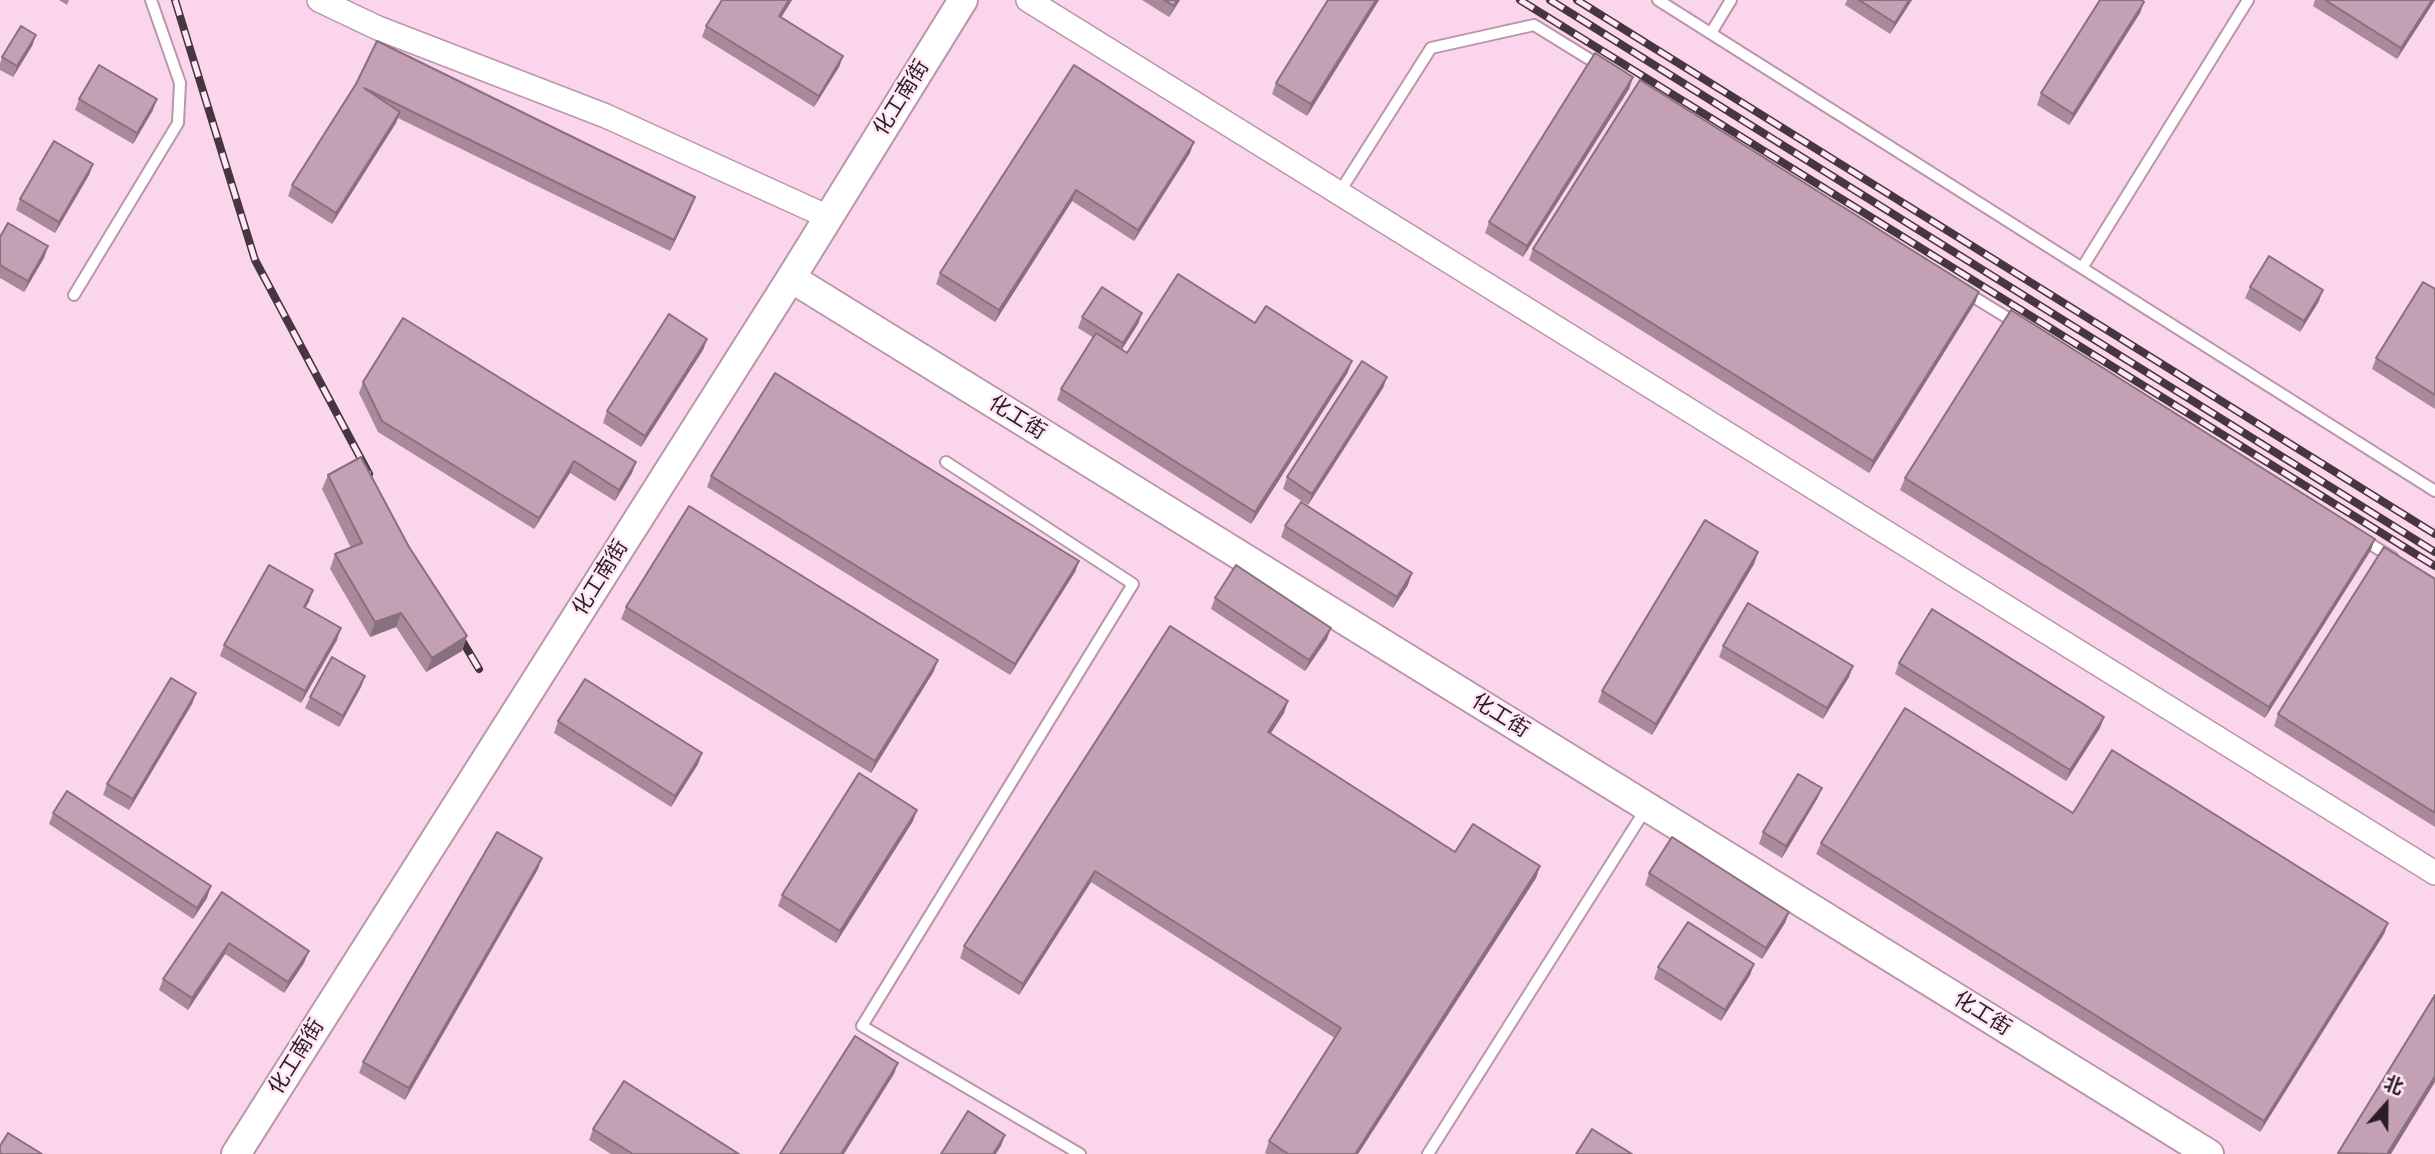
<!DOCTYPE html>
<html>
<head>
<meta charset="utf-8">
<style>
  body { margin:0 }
  #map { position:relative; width:2435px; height:1154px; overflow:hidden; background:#fbd5eb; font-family:"Space Grotesk","Noto Sans SC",sans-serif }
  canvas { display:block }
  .north { position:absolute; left:2351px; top:1070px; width:70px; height:70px; -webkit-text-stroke:5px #ffe8f4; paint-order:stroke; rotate:21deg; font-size:19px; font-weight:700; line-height:28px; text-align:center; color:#2a1d25 }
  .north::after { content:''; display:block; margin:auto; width:24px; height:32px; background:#2a1d25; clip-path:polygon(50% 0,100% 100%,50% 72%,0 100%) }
</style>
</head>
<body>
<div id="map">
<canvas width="2435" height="1154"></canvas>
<div class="north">北</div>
</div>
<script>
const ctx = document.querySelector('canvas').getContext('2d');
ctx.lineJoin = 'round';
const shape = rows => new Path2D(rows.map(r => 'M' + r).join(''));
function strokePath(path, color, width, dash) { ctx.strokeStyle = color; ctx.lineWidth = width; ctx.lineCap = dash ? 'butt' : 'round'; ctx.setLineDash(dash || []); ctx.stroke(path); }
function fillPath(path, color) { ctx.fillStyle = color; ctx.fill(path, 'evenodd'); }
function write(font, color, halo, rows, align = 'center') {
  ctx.font = font + ' "Space Grotesk","Noto Sans SC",sans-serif'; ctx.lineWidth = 5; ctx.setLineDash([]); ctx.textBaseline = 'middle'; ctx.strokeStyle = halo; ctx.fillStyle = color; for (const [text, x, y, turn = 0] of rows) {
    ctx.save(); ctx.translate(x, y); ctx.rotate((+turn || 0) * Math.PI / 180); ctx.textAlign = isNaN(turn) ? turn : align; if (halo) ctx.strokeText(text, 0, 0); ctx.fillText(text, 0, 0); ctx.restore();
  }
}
const service = shape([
  [1658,0,2435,491],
  [1711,33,1731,0],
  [1339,193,1431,48,1534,25,1602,67],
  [2082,268,2248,0],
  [1967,293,2016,323],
  [74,295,178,123,180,83,151,0],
  [946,462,1133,584,862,1026,1080,1154],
  [2362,539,2393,558],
  [1428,1154,1647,807]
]);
const minor = shape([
  [319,0,378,28,606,116,828,217],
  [1028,0,2435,873]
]);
const tertiary = shape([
  [791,278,2209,1154],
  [236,1154,791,278,963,0]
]);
strokePath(service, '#b996aa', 14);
strokePath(minor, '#b996aa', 26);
strokePath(tertiary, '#b996aa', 32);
strokePath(service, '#fff', 10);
strokePath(minor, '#fff', 23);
strokePath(tertiary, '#fff', 28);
const rail = shape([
  [175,0,255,260,369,474],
  [1520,0,2435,566],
  [1550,0,2435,552],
  [1577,0,2435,534],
  [454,627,479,669]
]);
strokePath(rail, '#463640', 8);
strokePath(rail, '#ffe8f4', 5, [16]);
fillPath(shape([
  [59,0,69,0,67,5],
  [722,0,792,0,781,18,843,56,839,67,814,107,702,37,706,26],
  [1142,0,1180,0,1169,17],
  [1328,0,1379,0,1307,116,1272,94,1276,83],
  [1847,0,1912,0,1890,34,1845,5],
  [2315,0,2435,0,2397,59,2313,6],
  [2144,2,2140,13,2069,125,2037,105,2041,93],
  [36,35,32,46,13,77,0,70,0,64,2,57],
  [1074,65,1190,153,1134,241,1072,201,995,322,936,284,940,273],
  [1633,77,1629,89,1523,257,1485,233,1489,222],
  [356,84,691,208,670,251,398,118,396,123,332,224,288,196,292,185],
  [79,99,153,110,133,144,75,110],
  [93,164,89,175,55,233,16,210,20,199],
  [0,237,48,246,44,258,24,292,0,278],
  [1533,249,1979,292,1975,303,1869,473,1529,260],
  [2250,287,2319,301,2300,332,2245,298],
  [2435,289,2435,409,2372,369,2376,358],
  [1142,313,1138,324,1122,349,1127,353,1255,323,1348,372,1251,524,1057,400,1061,389,1094,338,1078,328,1082,317],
  [707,339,703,350,641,447,603,423,607,411],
  [1387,377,1383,388,1308,505,1283,489,1287,477],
  [363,382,636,462,632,473,615,501,570,473,534,529,378,432,359,393],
  [328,475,409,547,467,636,462,651,426,672,396,627,370,637,330,569,335,554,351,548,322,489],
  [711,476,1079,561,1075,572,1010,675,707,487],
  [1905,478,2371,550,2265,718,1900,490],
  [1285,526,1408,585,1393,608,1281,537],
  [1758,552,1754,564,1652,735,1598,702,1602,691],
  [2435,579,2435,827,2274,726,2278,714],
  [313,590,305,608,337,640,301,703,220,656,224,645],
  [1215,598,1327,639,1305,671,1211,609],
  [626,607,934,671,871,773,621,619],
  [1723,646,1849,677,1823,719,1719,657],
  [1899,663,2100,728,2066,781,1895,674],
  [365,676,361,687,339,727,305,708,310,697],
  [196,693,192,704,129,810,103,795,107,784],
  [1284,713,1270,734,1455,852,1540,866,1536,878,1358,1154,1267,1154,1265,1153,1269,1141,1335,1038,1091,882,1019,995,960,958,964,946],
  [558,721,702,753,698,764,671,807,554,733],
  [1822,788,1817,799,1782,858,1759,844,1763,832],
  [53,813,207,898,193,919,49,824],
  [2073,813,2388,923,2384,934,2260,1132,1816,854,1821,843],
  [913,821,836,943,778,906,782,895],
  [538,869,405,1100,359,1073,363,1062],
  [1649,873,1789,912,1785,923,1762,959,1645,885],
  [222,892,304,963,284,993,225,954,188,1010,159,990,163,979],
  [1754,964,1750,975,1721,1021,1654,979,1658,967],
  [593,1129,739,1154,611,1154,589,1140]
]), '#a88a9b');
fillPath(shape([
  [789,0,792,0,775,27,779,16],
  [1177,0,1180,0,1169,17,1174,6],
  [1376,0,1379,0,1307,116,1311,104],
  [1909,0,1912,0,1890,34,1895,23],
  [2432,0,2435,0,2397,59,2401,48],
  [2144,2,2140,13,2069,125,2073,114],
  [36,35,32,46,13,77,17,66],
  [843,56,839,67,814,107,819,96],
  [1633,77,1629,89,1523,257,1527,246],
  [157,99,153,110,133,144,137,133],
  [400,112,396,123,332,224,336,213],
  [1194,142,1190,153,1134,241,1138,230],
  [93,164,89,175,55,233,59,222],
  [1076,190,1072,201,995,322,999,310],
  [695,197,691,208,670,251,674,240],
  [48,246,44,258,24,292,28,281],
  [2323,290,2319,301,2300,332,2304,321],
  [1979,292,1975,303,1869,473,1873,461],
  [1142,313,1138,324,1119,354,1123,343],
  [707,339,703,350,641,447,645,436],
  [1352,361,1348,372,1251,524,1255,512],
  [1387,377,1383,388,1308,505,1312,494],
  [574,461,570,473,534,529,539,518],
  [636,462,632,473,615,501,619,490],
  [2375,539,2371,550,2265,718,2269,707],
  [1758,552,1754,564,1652,735,1656,724],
  [1079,561,1075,572,1010,675,1015,664],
  [1412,573,1408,585,1393,608,1397,597],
  [313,590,309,602,299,618,304,607],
  [401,613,396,627,370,637,375,622],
  [341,628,337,640,301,703,305,691],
  [1331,628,1327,639,1305,671,1309,660],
  [467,636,462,651,426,672,432,658],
  [938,660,934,671,871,773,875,761],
  [1853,666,1849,677,1823,719,1827,708],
  [365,676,361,687,339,727,343,716],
  [196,693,192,704,129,810,133,799],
  [1288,701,1284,713,1264,744,1268,732],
  [2104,717,2100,728,2066,781,2070,770],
  [702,753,698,764,671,807,675,796],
  [1822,788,1817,799,1782,858,1786,846],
  [917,810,913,821,836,943,840,931],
  [542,858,538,869,405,1100,409,1088],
  [1540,866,1536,878,1358,1154,1355,1154],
  [1095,871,1091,882,1019,995,1023,984],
  [211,886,207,898,193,919,197,908],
  [1789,912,1785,923,1762,959,1766,948],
  [2388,923,2384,934,2260,1132,2264,1121],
  [229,943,225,954,188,1010,192,998],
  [309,951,304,963,284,993,288,982],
  [1754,964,1750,975,1721,1021,1725,1010],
  [898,1063,894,1074,844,1154,841,1154],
  [2435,1076,2435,1082,2391,1154,2387,1154],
  [1005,1135,1001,1146,996,1154,993,1154]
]), '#88707e');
const building = shape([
  [722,0,789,0,779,16,843,56,819,96,706,26,722,0],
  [1164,0,1177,0,1174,6,1164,0],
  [1328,0,1376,0,1311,104,1276,83,1328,0],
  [1859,0,1909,0,1895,23,1859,0],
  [2100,0,2142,0,2144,2,2073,114,2041,93,2100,0],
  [2325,0,2432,0,2401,48,2325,0],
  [21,26,36,35,17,66,2,57,21,26],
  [377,41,695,197,674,240,364,88,400,112,336,213,292,185,356,84,377,41],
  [1595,53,1633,77,1527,246,1489,222,1595,53],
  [99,65,157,99,137,133,79,99,99,65],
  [1074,65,1194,142,1138,230,1076,190,999,310,940,273,1074,65],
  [1640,80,1979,292,1873,461,1533,249,1640,80],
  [54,141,93,164,59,222,20,199,54,141],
  [8,223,48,246,28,281,0,265,0,237,8,223],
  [2269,256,2323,290,2304,321,2250,287,2269,256],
  [1178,274,1255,323,1266,306,1352,361,1255,512,1061,389,1096,333,1127,353,1178,274],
  [2423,282,2435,289,2435,395,2376,358,2423,282],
  [1102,287,1142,313,1123,343,1082,317,1102,287],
  [2011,310,2375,539,2269,707,1905,478,2011,310],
  [669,314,707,339,645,436,607,411,669,314],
  [403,318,636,462,619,490,574,461,539,518,382,421,363,382,403,318],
  [1362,361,1387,377,1312,494,1287,477,1362,361],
  [775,373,1079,561,1015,664,711,476,775,373],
  [361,457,409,547,467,636,432,658,401,613,375,622,335,554,362,543,328,475,361,457],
  [1301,502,1412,573,1397,597,1285,526,1301,502],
  [689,506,938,660,875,761,626,607,689,506],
  [1705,520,1758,552,1656,724,1602,691,1705,520],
  [2384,547,2435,579,2435,813,2278,714,2384,547],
  [269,565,313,590,304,607,341,628,305,691,224,645,269,565],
  [1236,565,1331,628,1309,660,1215,598,1236,565],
  [1748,603,1853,666,1827,708,1723,646,1748,603],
  [1932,609,2104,717,2070,770,1899,663,1932,609],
  [1170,626,1288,701,1268,732,1455,852,1473,824,1540,866,1355,1154,1288,1154,1269,1141,1341,1028,1095,871,1023,984,964,946,1170,626],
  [332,657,365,676,343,716,310,697,332,657],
  [171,678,196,693,133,799,107,784,171,678],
  [585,679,702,753,675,796,558,721,585,679],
  [1905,708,2073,813,2112,750,2388,923,2264,1121,1821,843,1905,708],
  [859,773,917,810,840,931,782,895,859,773],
  [1798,774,1822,788,1786,846,1763,832,1798,774],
  [67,791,211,886,197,908,53,813,67,791],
  [497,832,542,858,409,1088,363,1062,497,832],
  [1672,837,1789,912,1766,948,1649,873,1672,837],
  [222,892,309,951,288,982,229,943,192,998,163,979,222,892],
  [1688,922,1754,964,1725,1010,1658,967,1688,922],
  [2435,995,2435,1076,2387,1154,2338,1153,2435,995],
  [855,1036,898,1063,841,1154,780,1154,855,1036],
  [624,1081,739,1154,633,1154,593,1129,624,1081],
  [968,1111,1005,1135,993,1154,941,1154,968,1111],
  [1592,1129,1632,1154,1576,1154,1592,1129],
  [8,1133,42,1154,0,1154,0,1146,8,1133]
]);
fillPath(building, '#c3a0b4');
strokePath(building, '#88707e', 2);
write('21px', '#2a1d25', '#ffe8f4', [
  ["化工南街",902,98,-58],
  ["化工街",1017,418,32],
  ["化工南街",601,578,-58],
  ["化工街",1500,716,32],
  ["化工街",1982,1014,32],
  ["化工南街",297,1057,-58]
]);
</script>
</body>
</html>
